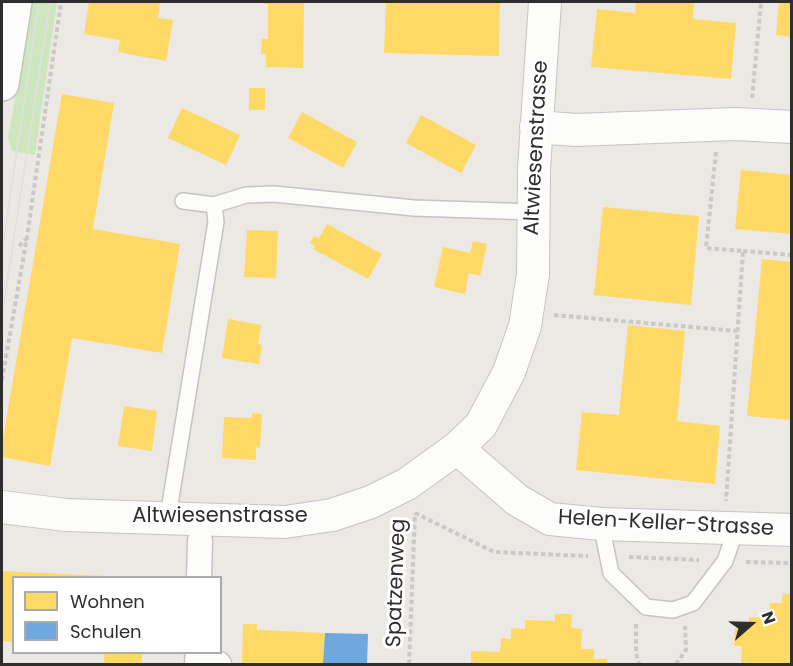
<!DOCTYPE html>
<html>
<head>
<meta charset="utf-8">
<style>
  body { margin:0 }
  #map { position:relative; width:793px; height:666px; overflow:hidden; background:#ece8e4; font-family:Poppins,sans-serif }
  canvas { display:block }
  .frame { position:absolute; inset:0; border:3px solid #2e2e2e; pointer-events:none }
  .legend { position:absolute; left:12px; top:576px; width:210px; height:78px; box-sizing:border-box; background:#fff; border:2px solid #ababab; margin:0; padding:8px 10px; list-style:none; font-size:18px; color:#2e2e2e }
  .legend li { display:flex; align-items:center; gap:12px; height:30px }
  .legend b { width:30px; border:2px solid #ababab }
  .north { position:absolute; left:721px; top:594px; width:60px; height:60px; -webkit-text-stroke:4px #fff; paint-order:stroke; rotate:70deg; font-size:16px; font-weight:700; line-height:24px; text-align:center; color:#2e2e2e }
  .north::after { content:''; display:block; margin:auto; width:21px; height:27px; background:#2e2e2e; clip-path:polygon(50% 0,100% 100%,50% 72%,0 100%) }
</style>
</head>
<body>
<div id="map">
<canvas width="793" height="666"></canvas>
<div class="frame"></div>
<ul class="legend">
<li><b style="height:16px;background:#ffd966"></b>Wohnen</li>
<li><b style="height:16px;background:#6fa8dc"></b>Schulen</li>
</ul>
<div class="north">N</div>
</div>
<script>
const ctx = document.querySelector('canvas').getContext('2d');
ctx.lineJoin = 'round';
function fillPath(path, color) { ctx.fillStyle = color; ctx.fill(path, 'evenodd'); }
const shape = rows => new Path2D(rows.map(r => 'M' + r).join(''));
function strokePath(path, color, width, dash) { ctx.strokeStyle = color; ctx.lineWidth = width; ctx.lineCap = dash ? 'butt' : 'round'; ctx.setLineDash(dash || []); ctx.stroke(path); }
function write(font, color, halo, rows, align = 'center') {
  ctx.font = font + ' Poppins,sans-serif'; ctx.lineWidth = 6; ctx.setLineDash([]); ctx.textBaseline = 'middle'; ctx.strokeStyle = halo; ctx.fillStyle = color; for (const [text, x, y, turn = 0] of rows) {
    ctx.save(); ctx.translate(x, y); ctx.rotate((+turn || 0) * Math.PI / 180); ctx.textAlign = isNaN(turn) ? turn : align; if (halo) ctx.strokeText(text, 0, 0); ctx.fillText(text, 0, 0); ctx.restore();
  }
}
fillPath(shape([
  [32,2,57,2,35,155,12,151,8,138]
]), '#cee6be');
fillPath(shape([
  [89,2,160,2,158,18,173,20,166,61,118,52,120,40,84,34],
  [264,2,304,2,303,68,266,67,266,54,261,54,262,39,268,39,268,4,264,4],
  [386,2,500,2,499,56,384,53],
  [636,2,694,2,693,19,736,23,731,79,591,67,597,9,635,13],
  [779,2,792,2,792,37,776,35],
  [249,88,265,88,265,110,249,110],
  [62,94,114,103,93,229,180,244,162,353,72,338,50,466,2,457,2,444],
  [182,108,240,135,226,165,168,138],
  [302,112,357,142,343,168,288,138],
  [421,115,476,145,461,173,406,143],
  [741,170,792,175,792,234,735,229],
  [603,207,699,216,691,305,594,295],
  [327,224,382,254,368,279,313,249,315,246,310,243,314,236,319,238],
  [247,230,278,231,276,278,244,277],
  [473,241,487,244,480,276,469,273,465,294,434,287,443,247,470,253],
  [762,259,792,262,792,420,747,416],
  [228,319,261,325,258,344,262,345,259,364,222,358],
  [628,325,685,331,677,421,720,426,715,484,576,470,582,412,619,415],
  [124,406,157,411,152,451,118,446],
  [252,413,262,414,260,448,256,447,256,460,222,458,224,417,252,418],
  [2,571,106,576,106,578,14,578,14,642,2,641],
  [783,594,792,594,792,664,741,664,742,646,734,646,735,628,749,629,749,617,769,618,770,603,782,603],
  [555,614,572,614,571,628,582,629,581,649,594,649,594,659,607,659,607,664,471,664,471,651,500,652,501,638,511,639,511,628,525,629,525,620,555,621],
  [243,624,257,624,257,630,325,633,323,664,242,664],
  [104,652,142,652,142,664,104,664]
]), '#ffd966');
fillPath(shape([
  [325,633,368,634,367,664,323,664]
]), '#6fa8dc');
const service = shape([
  [214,205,246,195,274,194,414,208,533,212],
  [174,520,170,504,216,222,214,205,183,201],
  [601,524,611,573,646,607,673,610,693,603,725,561,736,529]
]);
const pedestrian = shape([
  [199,578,200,541],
  [198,652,197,663,219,664]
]);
const minor = shape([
  [536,127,576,130,735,124,792,127],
  [457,448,517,500,550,519,601,524,792,530],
  [2,507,66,515,285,522,332,515,371,502,407,484,457,448,481,425,509,372,525,326,533,274,534,169,545,2]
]);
const tertiary = shape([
  [2,84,15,2]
]);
strokePath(service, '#c5c4c5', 18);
strokePath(pedestrian, '#c5c4c5', 27);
strokePath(minor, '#c5c4c5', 34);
strokePath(tertiary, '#c5c4c5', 36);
strokePath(shape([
  [752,98,761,2],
  [716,152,706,248,743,251,726,501],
  [19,246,27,238],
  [743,251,792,255],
  [554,315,737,331],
  [2,380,27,237,61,2],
  [415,513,494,552,588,556],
  [629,557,699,560],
  [746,562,792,563],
  [636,624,636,653,639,664],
  [409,664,415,513],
  [676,664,686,650,685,626]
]), '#c9c9c8', 4, [4.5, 3]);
strokePath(service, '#fcfcfb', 15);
strokePath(pedestrian, '#fcfcfb', 24);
strokePath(minor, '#fcfcfb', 32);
strokePath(tertiary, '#fcfcfb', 33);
strokePath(shape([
  [2,251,39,2],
  [2,316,50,2]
]), '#dfdfe1', 1.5);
write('21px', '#2e2e2e', '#fff', [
  ["Altwiesenstrasse",537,148,-87],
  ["Altwiesenstrasse",220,517],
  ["Helen-Keller-Strasse",666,524,3],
  ["Spatzenweg",397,583,-88]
]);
</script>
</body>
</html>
